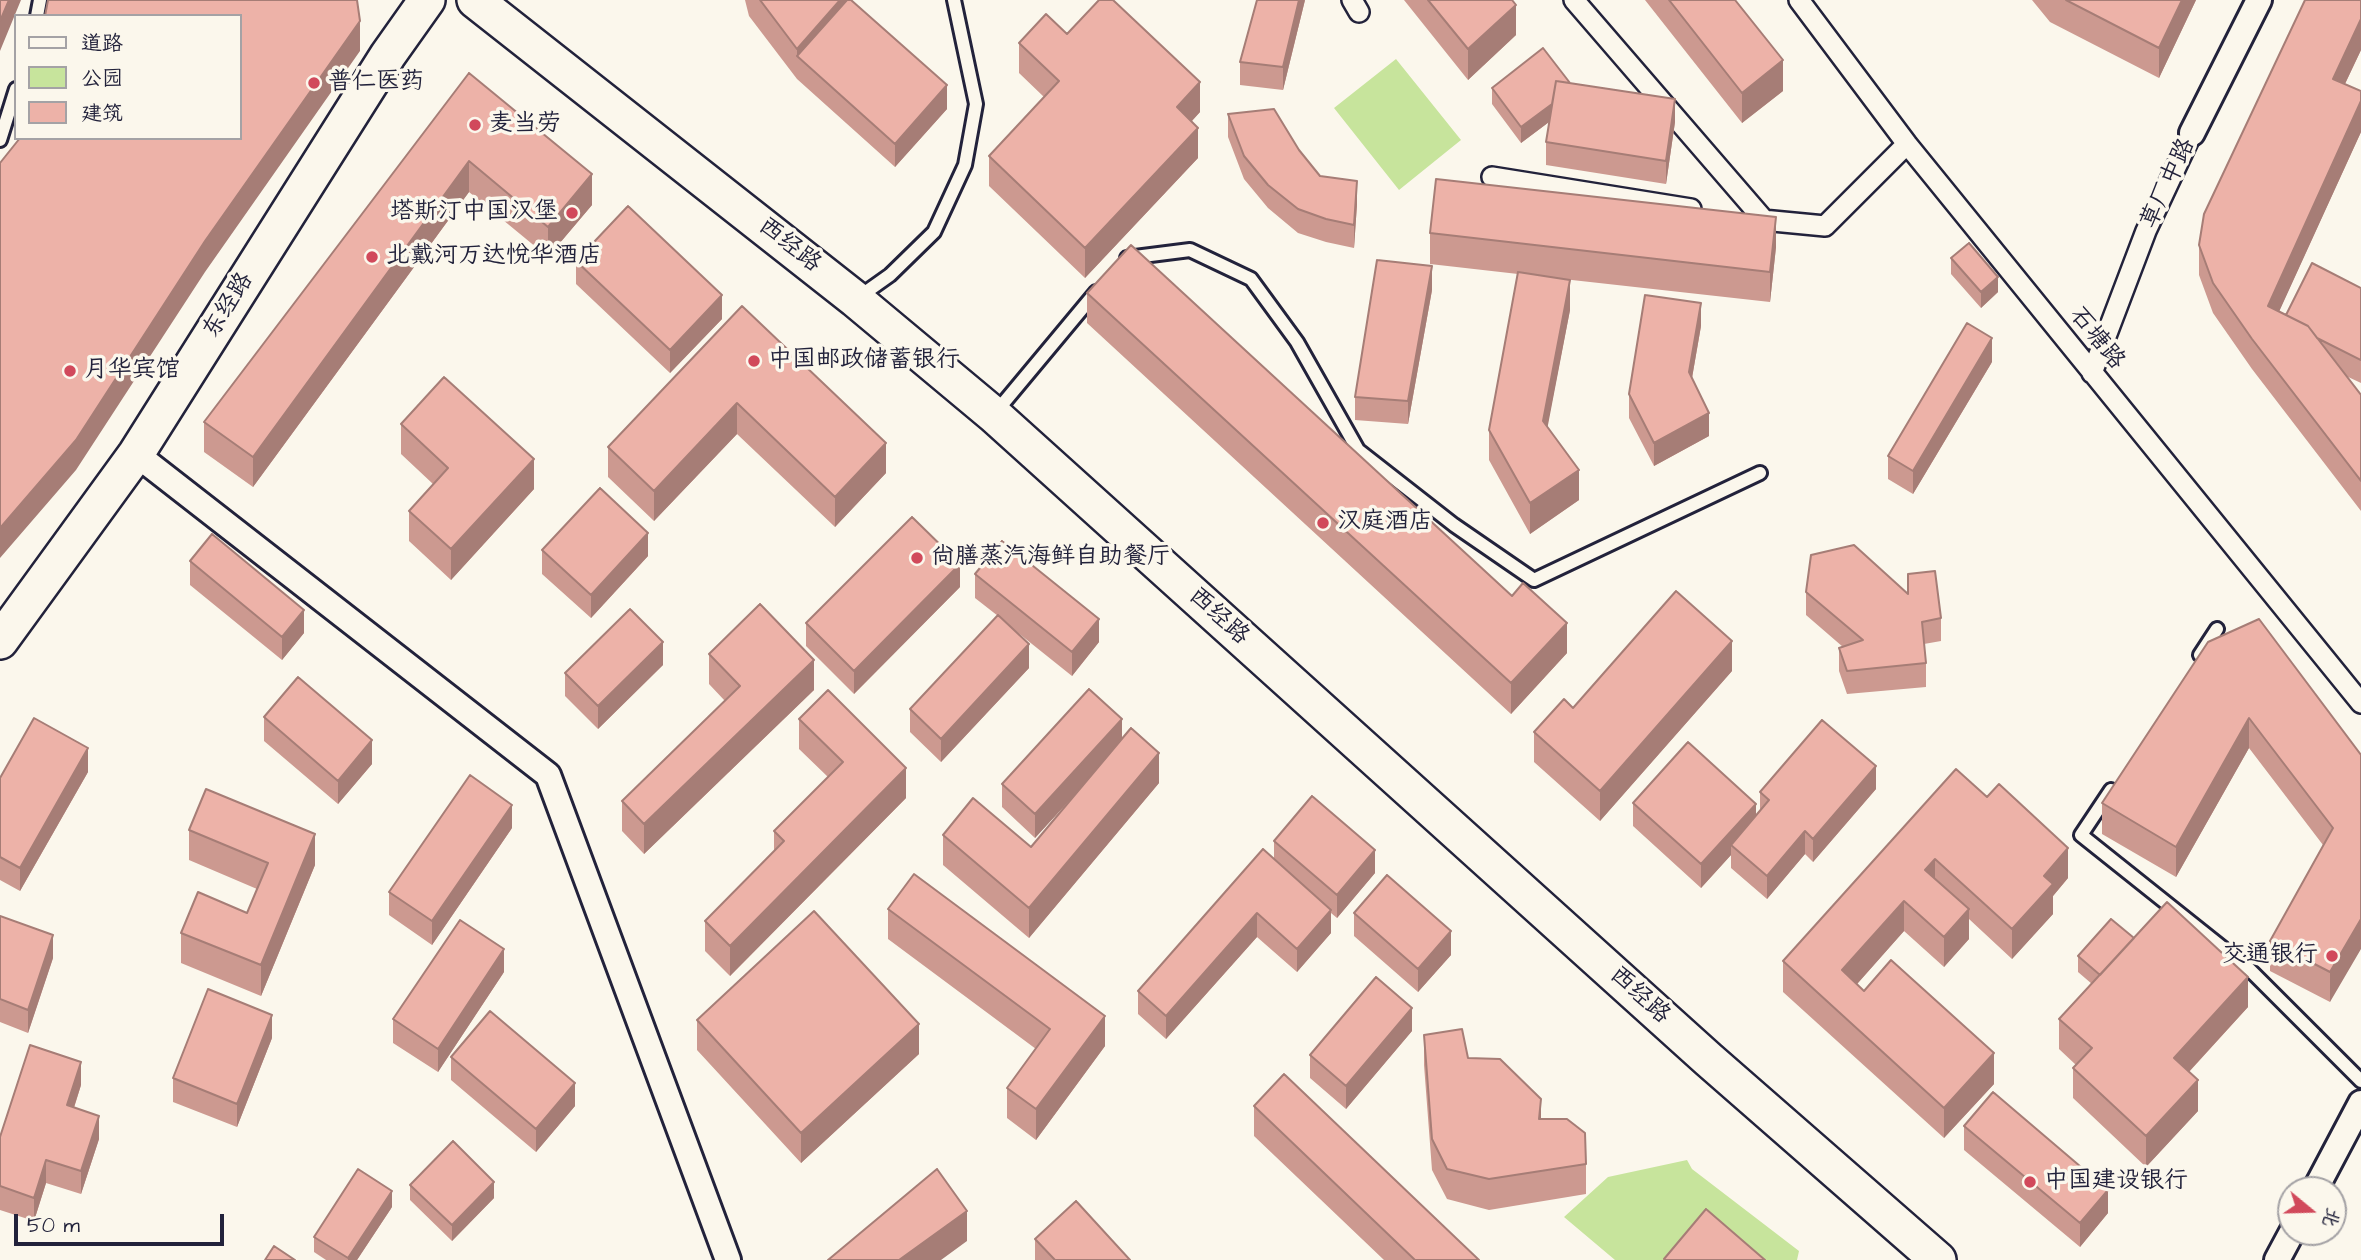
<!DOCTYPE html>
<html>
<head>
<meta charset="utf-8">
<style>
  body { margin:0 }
  #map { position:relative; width:2361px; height:1260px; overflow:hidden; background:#fbf7ec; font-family:"Architects Daughter","LXGW WenKai TC",sans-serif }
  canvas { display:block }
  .legend { position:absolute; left:14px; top:14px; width:228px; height:126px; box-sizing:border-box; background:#fbf7ec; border:2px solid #a4a2a5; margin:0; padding:9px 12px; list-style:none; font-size:21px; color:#22223b }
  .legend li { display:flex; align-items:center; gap:14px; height:35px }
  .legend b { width:35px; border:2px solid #a4a2a5 }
  .north { position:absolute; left:2277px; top:1176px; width:70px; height:70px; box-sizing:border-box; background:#fbf7ec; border:2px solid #a4a2a5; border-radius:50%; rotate:109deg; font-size:19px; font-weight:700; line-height:28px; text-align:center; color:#22223b }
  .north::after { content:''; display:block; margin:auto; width:24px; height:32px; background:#d1495b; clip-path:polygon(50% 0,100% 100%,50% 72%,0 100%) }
  .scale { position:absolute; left:14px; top:1214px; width:210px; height:32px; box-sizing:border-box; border:4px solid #22223b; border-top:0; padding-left:9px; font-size:21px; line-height:24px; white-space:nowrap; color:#22223b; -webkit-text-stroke:5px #fbf7ec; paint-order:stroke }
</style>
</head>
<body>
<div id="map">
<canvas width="2361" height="1260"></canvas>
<ul class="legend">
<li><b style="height:9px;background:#fbf7ec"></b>道路</li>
<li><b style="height:19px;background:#c7e49c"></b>公园</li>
<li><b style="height:19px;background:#edb2a8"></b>建筑</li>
</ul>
<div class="north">北</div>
<div class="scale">50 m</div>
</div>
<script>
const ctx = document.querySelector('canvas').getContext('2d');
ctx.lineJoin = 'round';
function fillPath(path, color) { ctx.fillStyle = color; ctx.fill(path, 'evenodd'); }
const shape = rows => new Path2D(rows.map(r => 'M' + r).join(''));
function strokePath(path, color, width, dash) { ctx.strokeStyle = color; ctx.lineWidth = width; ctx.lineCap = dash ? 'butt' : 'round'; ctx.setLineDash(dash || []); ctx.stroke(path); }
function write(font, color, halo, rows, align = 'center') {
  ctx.font = font + ' "Architects Daughter","LXGW WenKai TC",sans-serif'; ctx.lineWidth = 7; ctx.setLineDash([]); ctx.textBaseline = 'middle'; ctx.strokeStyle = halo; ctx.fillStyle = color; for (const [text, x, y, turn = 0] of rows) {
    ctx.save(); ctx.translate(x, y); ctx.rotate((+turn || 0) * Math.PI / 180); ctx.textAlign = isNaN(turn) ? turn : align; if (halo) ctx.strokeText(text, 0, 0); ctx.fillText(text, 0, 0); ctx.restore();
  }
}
fillPath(shape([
  [1396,59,1461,140,1399,190,1334,108],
  [1687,1160,1692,1169,1799,1251,1797,1260,1615,1260,1564,1217,1608,1177]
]), '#c7e49c');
const service = shape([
  [37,16,40,0],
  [0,140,16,89],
  [1127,258,1190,250,1251,279,1297,342,1358,450,1454,525,1534,580,1760,473],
  [859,297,890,275,934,232,965,165,976,104,954,0],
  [996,412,1096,292],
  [2200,655,2217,629],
  [2111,790,2081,835,2249,969,2361,1081]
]);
const pedestrian = shape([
  [1352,0,1359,12],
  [1574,0,1764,220],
  [1799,0,1907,144,2361,703],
  [1492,177,1691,209],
  [1752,219,1825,226,1907,144],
  [2092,373,2146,231,2192,133]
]);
const minor = shape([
  [2192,133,2259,0],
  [136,454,548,775,728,1260],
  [2315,1190,2361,1103],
  [2277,1260,2292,1232]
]);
const secondary = shape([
  [475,0,855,299,994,415,1708,1059,1938,1260],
  [0,641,136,454,388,55,427,0]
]);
strokePath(service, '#22223b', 18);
strokePath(pedestrian, '#22223b', 24);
strokePath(minor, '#22223b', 30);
strokePath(secondary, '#22223b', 40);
strokePath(service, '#fbf7ec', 12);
strokePath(pedestrian, '#fbf7ec', 19);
strokePath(minor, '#fbf7ec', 24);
strokePath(secondary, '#fbf7ec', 35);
fillPath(shape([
  [745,0,851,0,947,109,895,167,797,79,749,16],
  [1305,0,1283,90,1240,85,1240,62],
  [1404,0,1512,0,1516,35,1468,80],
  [1645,0,1735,0,1783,91,1742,123],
  [2032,0,2196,0,2159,78,2050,22],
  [2361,0,2361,50,2345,84,2361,132,2279,311,2286,315,2361,288,2361,383,2346,376,2361,395,2361,511,2252,369,2213,313,2199,275,2199,245],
  [1067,34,1200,112,1192,121,1198,158,1085,278,989,186,989,156,1044,97,1019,73,1019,43],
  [469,73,592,205,548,257,469,192,253,487,204,452,204,422],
  [1570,83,1675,122,1666,184,1546,165,1546,142,1549,122,1521,143,1492,104,1492,88],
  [1228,114,1299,150,1320,176,1357,204,1354,248,1326,242,1298,233,1268,208,1244,179,1228,137],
  [1430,233,1776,247,1770,302,1554,278,1570,310,1547,427,1579,500,1530,534,1489,460,1489,430,1518,274,1430,264],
  [1951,258,1998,292,1981,308,1951,274],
  [576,261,722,319,670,373,576,284],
  [1432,290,1408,424,1355,420,1355,397],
  [1087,293,1567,653,1511,714,1087,323],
  [742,306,886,473,835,527,737,434,654,521,608,477,608,447],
  [1701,326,1692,378,1709,436,1654,466,1629,418,1629,394],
  [1992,362,1913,494,1888,479,1888,456],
  [401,424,534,489,451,580,409,541,409,511,433,484,401,454],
  [542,550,648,556,591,618,542,574],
  [190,561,304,633,282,660,190,585],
  [975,574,1099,642,1072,676,1007,624,1029,668,941,762,910,732,910,709,998,616,975,598],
  [1908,574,1941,618,1941,641,1924,644,1926,663,1926,687,1847,694,1839,671,1839,648,1843,647,1806,615,1806,592,1908,594],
  [960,587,854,694,806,646,806,623],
  [2259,619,2361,755,2330,1002,2270,971,2270,941,2323,845,2249,748,2176,877,2102,834,2102,803],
  [709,654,814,690,644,854,622,831,622,801,725,701,709,684],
  [663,665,598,729,565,696,565,673],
  [1732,671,1600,821,1534,762,1534,732,1573,708],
  [264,717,372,764,338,804,264,741],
  [799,719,906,798,730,976,705,951,705,921,774,851,774,831,828,777,799,749],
  [1122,738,1159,783,1029,938,943,865,943,835,1031,847,1079,790,1035,838,1002,807,1002,784],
  [88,772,20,891,0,880,0,778],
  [1876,789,1813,862,1805,854,1767,899,1731,868,1731,855,1701,888,1633,826,1633,803,1756,815,1760,810,1760,792],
  [1987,797,2068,878,2053,896,2053,914,2012,959,1969,919,1969,939,1944,967,1904,931,1857,984,1864,991,1994,1084,1944,1138,1783,992,1783,961],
  [512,828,432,945,389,915,389,892],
  [189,830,315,865,261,996,181,963,181,933,247,913,257,889,189,860],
  [1274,841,1375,873,1337,918,1331,913,1331,933,1297,972,1257,937,1166,1039,1138,1014,1138,991,1274,859],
  [888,909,1105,1046,1036,1140,1007,1118,1007,1088,1036,1049,888,939],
  [1354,913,1451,955,1418,992,1354,936],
  [0,916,53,958,28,1033,0,1022],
  [2134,938,2248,1007,2189,1072,2198,1111,2146,1167,2073,1098,2073,1068,2076,1065,2059,1049,2059,1019,2092,984,2078,972,2078,956],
  [504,972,438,1072,393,1043,393,1019],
  [697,1020,919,1054,801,1163,697,1050],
  [1412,1031,1346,1109,1310,1078,1310,1055],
  [1424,1035,1541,1119,1586,1164,1586,1194,1489,1210,1447,1199,1432,1170,1424,1065],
  [272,1038,237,1127,173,1102,173,1078],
  [451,1057,575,1106,536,1152,451,1080],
  [81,1085,74,1108,99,1139,81,1194,46,1183,34,1221,0,1210,0,1137],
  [1254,1106,1479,1260,1384,1260,1254,1136],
  [1964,1126,2108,1213,2080,1247,1964,1150],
  [410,1185,494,1198,452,1241,410,1200],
  [392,1207,357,1260,326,1260,314,1252,314,1237],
  [1035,1239,1130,1260,1035,1260]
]), '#cc9990');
fillPath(shape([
  [9,0,21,0,0,51,0,21],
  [840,0,849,0,797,56,797,49],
  [1299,0,1305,0,1283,90,1283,67],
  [2182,0,2196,0,2159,78,2159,48],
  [1516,5,1516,35,1468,80,1468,49],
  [2361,19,2361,50,2333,109,2333,79],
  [360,21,360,51,205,272,76,470,0,558,0,528,205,241],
  [1783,60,1783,91,1742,123,1742,93],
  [1200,82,1200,112,1177,137,1177,107],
  [947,85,947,109,895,167,895,144],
  [1675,99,1675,122,1666,184,1666,161],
  [2361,101,2361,132,2268,336,2268,306],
  [1553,103,1553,119,1521,143,1521,127],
  [1198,128,1198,158,1085,278,1085,248],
  [469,161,469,192,253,487,253,457],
  [592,174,592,205,548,257,548,227],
  [1357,181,1357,204,1354,248,1354,225],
  [1776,217,1776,247,1770,302,1770,272],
  [1432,266,1432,290,1408,424,1408,401],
  [1998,277,1998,292,1981,308,1981,292],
  [1570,280,1570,310,1543,451,1543,421],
  [722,295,722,319,670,373,670,350],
  [1701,303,1701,326,1689,395,1689,372],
  [1992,338,1992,362,1913,494,1913,471],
  [737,403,737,434,654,521,654,491],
  [1709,413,1709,436,1654,466,1654,443],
  [886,443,886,473,835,527,835,497],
  [534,459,534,489,451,580,451,549],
  [1579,470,1579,500,1530,534,1530,503],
  [648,533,648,556,591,618,591,595],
  [960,564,960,587,854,694,854,671],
  [304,610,304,633,282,660,282,637],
  [1099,619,1099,642,1072,676,1072,652],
  [1567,623,1567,653,1511,714,1511,683],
  [1732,641,1732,671,1600,821,1600,791],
  [663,642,663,665,598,729,598,706],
  [1029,644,1029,668,941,762,941,739],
  [814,660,814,690,644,854,644,824],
  [2249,718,2249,748,2176,877,2176,847],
  [1122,719,1122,743,1035,838,1035,814],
  [372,740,372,764,338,804,338,781],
  [88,748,88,772,20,891,20,868],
  [1159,753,1159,783,1029,938,1029,908],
  [1876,766,1876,789,1813,862,1813,839],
  [906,768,906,798,730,976,730,946],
  [1756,804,1756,827,1731,845,1731,855,1701,888,1701,864],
  [512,805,512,828,432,945,432,921],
  [1805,831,1805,854,1767,899,1767,876],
  [315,834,315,865,261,996,261,965],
  [2068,848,2068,878,2053,896,2053,914,2012,959,2012,929,2044,876],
  [1375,850,1375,873,1337,918,1337,895],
  [1935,859,1935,889,1925,870],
  [1904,901,1904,931,1842,1001,1842,970],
  [1969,909,1969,939,1944,967,1944,937],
  [1331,910,1331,933,1297,972,1297,949],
  [1257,913,1257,937,1166,1039,1166,1016],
  [2361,919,2361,949,2330,1002,2330,972],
  [1451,931,1451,955,1418,992,1418,969],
  [53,935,53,958,28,1033,28,1010],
  [504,949,504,972,438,1072,438,1049],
  [2248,977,2248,1007,2174,1088,2174,1058],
  [1412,1008,1412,1031,1346,1109,1346,1086],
  [272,1015,272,1038,237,1127,237,1104],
  [1105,1016,1105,1046,1036,1140,1036,1109],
  [919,1024,919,1054,801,1163,801,1133],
  [1994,1053,1994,1084,1944,1138,1944,1108],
  [81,1062,81,1085,67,1129,67,1105],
  [2198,1080,2198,1111,2146,1167,2146,1136],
  [575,1083,575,1106,536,1152,536,1129],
  [1541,1099,1541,1130,1539,1119],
  [99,1116,99,1139,81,1194,81,1171],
  [46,1160,46,1183,34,1221,34,1198],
  [494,1182,494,1198,452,1241,452,1225],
  [2108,1190,2108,1213,2080,1247,2080,1223],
  [392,1191,392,1207,357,1260,348,1260,348,1258],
  [967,1211,967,1241,941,1260,899,1260]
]), '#a67d76');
const building = shape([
  [0,0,9,0,0,21,0,0],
  [48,0,357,0,360,21,205,241,76,440,0,528,0,163,20,138,240,138,240,16,45,16,48,0],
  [760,0,840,0,797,49,760,0],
  [847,0,851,0,947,85,895,144,797,56,847,0],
  [1099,0,1113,0,1200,82,1177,107,1198,128,1085,248,989,156,1059,81,1019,43,1046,14,1067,34,1099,0],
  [1257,0,1299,0,1283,67,1240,62,1257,0],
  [1428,0,1512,0,1516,5,1468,49,1428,0],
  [1669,0,1735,0,1783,60,1742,93,1669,0],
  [2066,0,2182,0,2159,48,2066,0],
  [2305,0,2361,0,2361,19,2333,79,2361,91,2361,101,2268,306,2308,326,2361,395,2361,481,2252,339,2213,283,2199,245,2204,214,2305,0],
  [1543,48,1570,83,1556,81,1552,104,1521,127,1492,88,1543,48],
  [469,73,592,174,548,227,469,161,253,457,204,422,469,73],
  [1556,81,1675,99,1666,161,1546,142,1556,81],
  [1274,109,1299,150,1320,176,1357,181,1354,225,1326,219,1298,209,1268,185,1244,156,1228,114,1274,109],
  [1436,179,1776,217,1770,272,1430,233,1436,179],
  [628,206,722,295,670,350,576,261,628,206],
  [1969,243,1998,277,1981,292,1951,258,1969,243],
  [1131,245,1512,596,1523,583,1567,623,1511,683,1087,293,1131,245],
  [1377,260,1432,266,1408,401,1355,397,1377,260],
  [2312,263,2361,288,2361,360,2317,338,2308,326,2286,315,2312,263],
  [1518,272,1570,280,1543,421,1579,470,1530,503,1489,430,1518,272],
  [1645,295,1701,303,1689,372,1709,413,1654,443,1629,394,1645,295],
  [742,306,886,443,835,497,737,403,654,491,608,447,742,306],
  [1967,323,1992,338,1913,471,1888,456,1967,323],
  [444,377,534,459,451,549,409,511,448,468,401,424,444,377],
  [600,488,648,533,591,595,542,550,600,488],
  [912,517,960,564,854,671,806,623,912,517],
  [212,534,304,610,282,637,190,561,212,534],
  [1002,541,1099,619,1072,652,975,574,1002,541],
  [1854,545,1908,594,1908,574,1935,571,1941,618,1922,622,1926,663,1847,671,1839,648,1863,640,1806,592,1811,555,1854,545],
  [1676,591,1732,641,1600,791,1534,732,1564,699,1573,708,1676,591],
  [760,604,814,660,644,824,622,801,740,686,709,654,760,604],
  [630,609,663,642,598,706,565,673,630,609],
  [998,615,1029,644,941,739,910,709,998,615],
  [2259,619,2361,755,2361,919,2330,972,2270,941,2333,828,2249,718,2176,847,2102,803,2208,642,2259,619],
  [298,677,372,740,338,781,264,717,298,677],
  [1089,689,1122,719,1035,814,1002,784,1089,689],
  [828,690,906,768,730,946,705,921,784,841,774,831,843,762,799,719,828,690],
  [34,718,88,748,20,868,0,857,0,778,34,718],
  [1822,720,1876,766,1813,839,1805,831,1767,876,1731,845,1769,800,1760,792,1822,720],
  [1131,728,1159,753,1029,908,943,835,973,798,1031,847,1131,728],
  [1688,742,1756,804,1701,864,1633,803,1688,742],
  [1956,769,1987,797,1999,784,2068,848,2044,876,2053,884,2012,929,1935,859,1925,870,1969,909,1944,937,1904,901,1842,970,1864,991,1891,960,1994,1053,1944,1108,1783,961,1956,769],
  [470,775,512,805,432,921,389,892,470,775],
  [206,789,315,834,261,965,181,933,198,892,247,913,268,863,189,830,206,789],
  [1312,796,1375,850,1337,895,1274,841,1312,796],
  [1263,849,1331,910,1297,949,1257,913,1166,1016,1138,991,1263,849],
  [914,874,1105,1016,1036,1109,1007,1088,1050,1029,888,909,914,874],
  [1387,875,1451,931,1418,969,1354,913,1387,875],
  [2167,902,2248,977,2174,1058,2198,1080,2146,1136,2073,1068,2092,1048,2059,1019,2167,902],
  [814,911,919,1024,801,1133,697,1020,814,911],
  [0,916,53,935,28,1010,0,999,0,916],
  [2111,919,2134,938,2100,975,2078,956,2111,919],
  [460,920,504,949,438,1049,393,1019,460,920],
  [1376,977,1412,1008,1346,1086,1310,1055,1376,977],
  [208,989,272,1015,237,1104,173,1078,208,989],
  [490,1011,575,1083,536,1129,451,1057,490,1011],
  [1462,1029,1468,1058,1500,1059,1541,1099,1539,1119,1567,1119,1585,1133,1586,1164,1489,1179,1447,1169,1432,1139,1424,1035,1462,1029],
  [30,1045,81,1062,67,1105,99,1116,81,1171,46,1160,34,1198,0,1186,0,1137,30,1045],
  [1284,1074,1479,1260,1415,1260,1254,1106,1284,1074],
  [1993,1092,2108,1190,2080,1223,1964,1126,1993,1092],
  [453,1141,494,1182,452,1225,410,1185,453,1141],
  [358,1169,392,1191,348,1258,314,1237,358,1169],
  [937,1169,967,1211,899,1260,828,1260,937,1169],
  [1076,1201,1130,1260,1055,1260,1035,1239,1076,1201],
  [1706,1209,1765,1260,1665,1260,1664,1259,1706,1209],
  [274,1246,295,1260,265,1260,274,1246]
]);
fillPath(building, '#edb2a8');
strokePath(building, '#a67d76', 2);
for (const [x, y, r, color] of [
  [314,83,7,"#d1495b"],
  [475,125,7,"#d1495b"],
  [572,213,7,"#d1495b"],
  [372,257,7,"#d1495b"],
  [754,361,7,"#d1495b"],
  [70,371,7,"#d1495b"],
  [1323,523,7,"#d1495b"],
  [917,558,7,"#d1495b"],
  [2332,956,7,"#d1495b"],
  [2030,1182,7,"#d1495b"]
]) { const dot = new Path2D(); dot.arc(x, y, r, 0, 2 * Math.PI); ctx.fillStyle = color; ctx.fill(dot); strokePath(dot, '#fbf7ec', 2.5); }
write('24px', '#22223b', '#fbf7ec', [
  ["普仁医药",328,83],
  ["麦当劳",489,125],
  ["塔斯汀中国汉堡",558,213,"right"],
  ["北戴河万达悦华酒店",386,257],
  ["中国邮政储蓄银行",768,361],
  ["月华宾馆",84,371],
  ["汉庭酒店",1337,523],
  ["尚膳蒸汽海鲜自助餐厅",931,558],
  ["交通银行",2318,956,"right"],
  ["中国建设银行",2044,1182]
], 'left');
write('24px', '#22223b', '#fbf7ec', [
  ["草厂中路",2169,184,-65],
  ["西经路",789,246,38],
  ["东经路",229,306,-58],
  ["石塘路",2096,339,51],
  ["西经路",1218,617,42],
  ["西经路",1639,996,42]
]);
</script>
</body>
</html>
